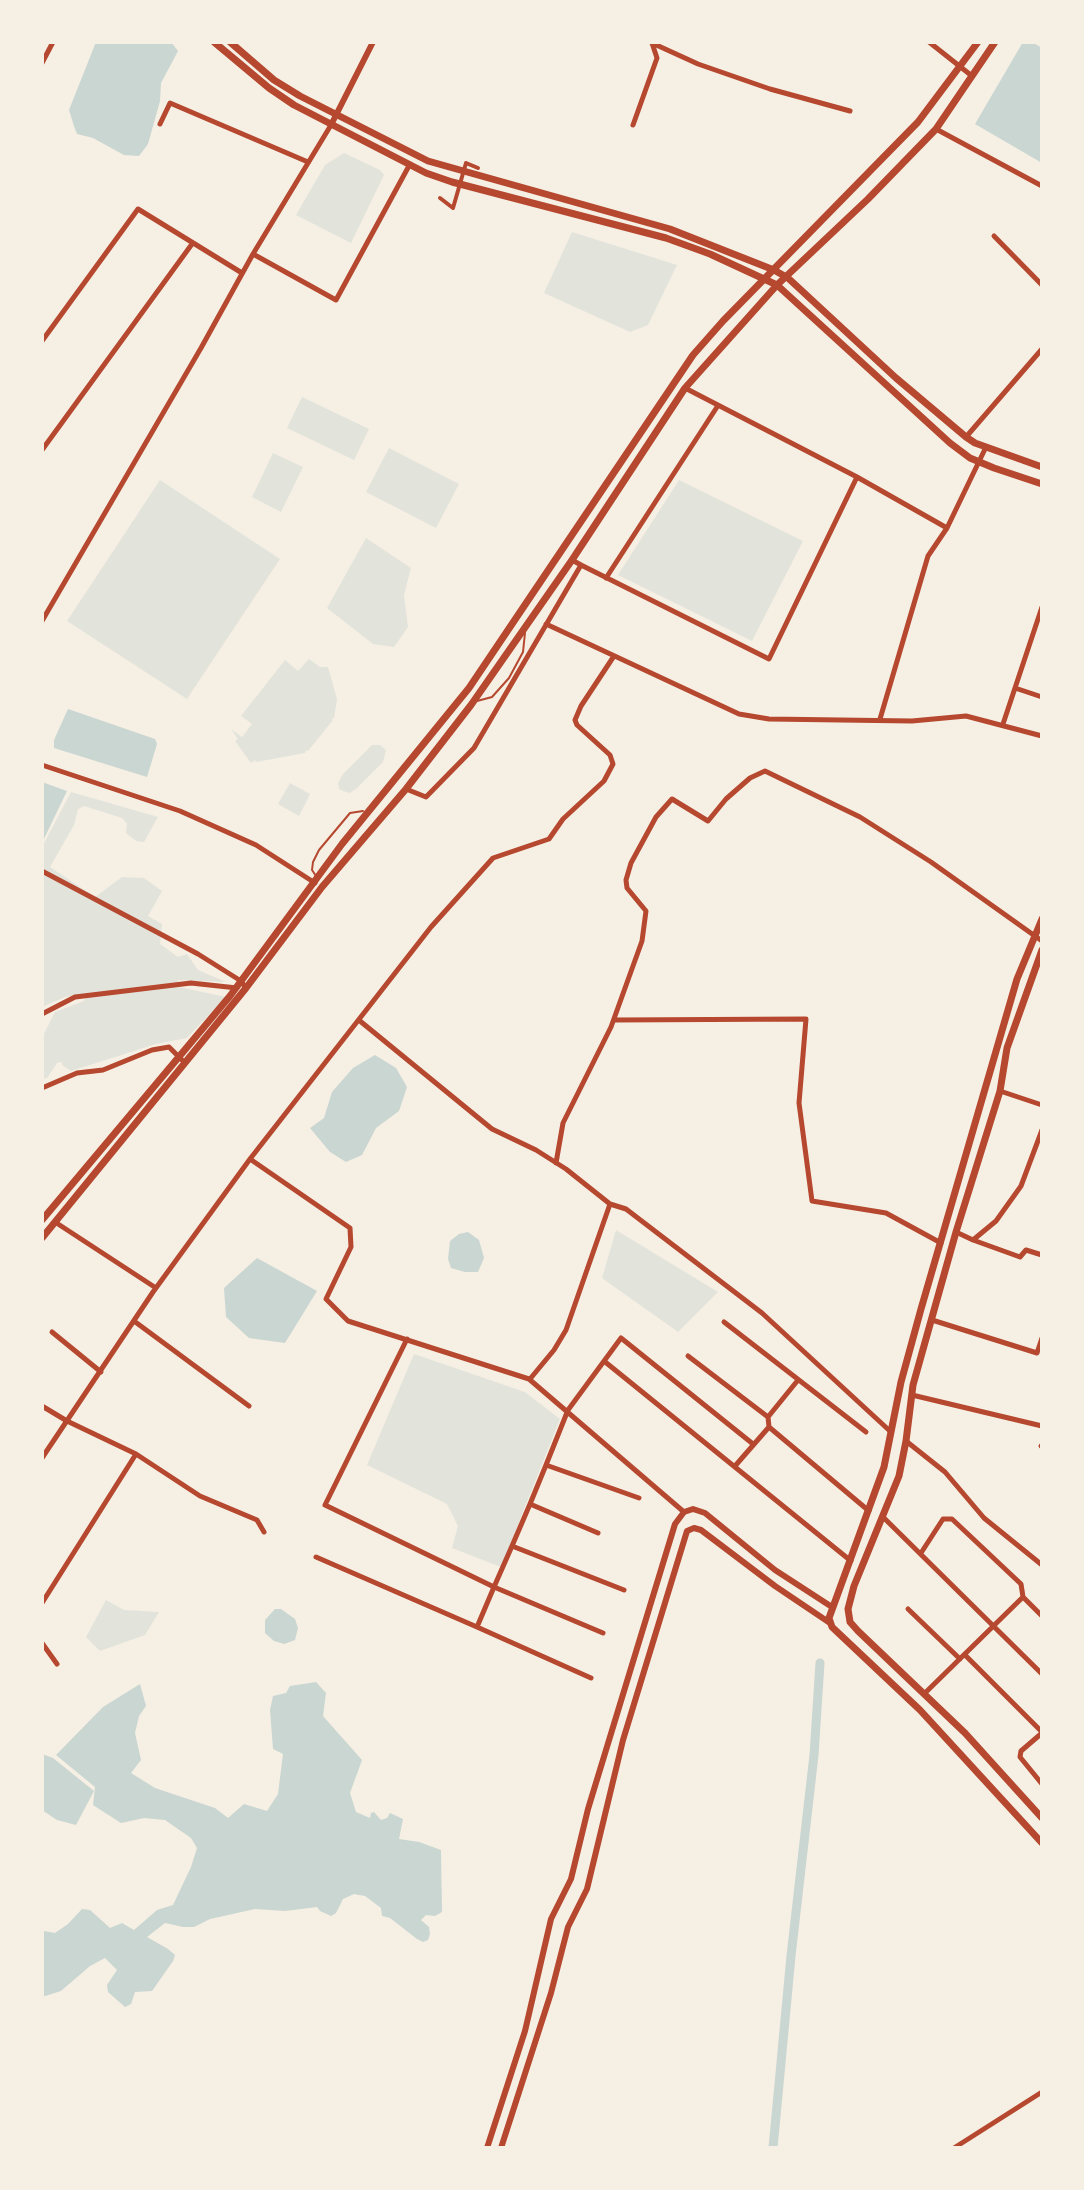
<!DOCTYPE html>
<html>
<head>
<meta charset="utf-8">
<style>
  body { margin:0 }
  #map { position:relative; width:1084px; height:2190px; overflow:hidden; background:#f6efe4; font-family:"PT Serif",serif }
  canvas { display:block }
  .frame { position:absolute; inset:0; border:44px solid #f6efe4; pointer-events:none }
</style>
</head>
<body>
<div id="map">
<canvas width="1084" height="2190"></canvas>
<div class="frame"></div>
</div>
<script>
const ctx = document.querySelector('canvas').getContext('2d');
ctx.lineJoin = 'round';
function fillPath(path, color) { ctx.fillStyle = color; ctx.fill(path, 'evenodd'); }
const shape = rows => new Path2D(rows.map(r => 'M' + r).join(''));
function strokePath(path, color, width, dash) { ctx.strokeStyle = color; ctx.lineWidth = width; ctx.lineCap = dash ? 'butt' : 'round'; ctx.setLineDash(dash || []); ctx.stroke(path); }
fillPath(shape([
  [344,153,380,170,384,175,351,243,296,215,325,165],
  [572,232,677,265,648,325,630,332,544,293],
  [302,397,369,429,354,460,287,428],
  [389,448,459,484,436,528,366,492],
  [273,453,303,467,281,512,252,497],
  [160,480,280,559,187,699,67,621],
  [679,480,803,541,752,641,618,575],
  [366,538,411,568,404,595,408,627,394,647,373,644,327,608],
  [309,659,320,667,328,667,337,699,334,718,331,718,333,720,308,751,306,750,305,753,256,762,255,760,251,763,235,741,238,739,231,729,242,737,252,724,241,716,285,660,298,671],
  [372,745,380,745,386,750,383,762,357,788,350,793,343,791,339,789,338,783,343,774],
  [290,783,310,794,299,816,278,804],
  [71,792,158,817,144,842,136,841,126,833,127,824,122,818,84,806,78,809,74,825,50,867,95,897,122,877,144,878,162,891,148,916,162,924,160,944,178,957,187,954,198,970,226,982,178,980,179,987,226,997,187,1038,156,1044,71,1071,62,1065,62,1062,57,1063,47,1078,42,1079,42,1038,55,1012,84,1001,88,993,65,997,42,1007,42,847],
  [616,1230,718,1292,678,1332,602,1278],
  [414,1354,525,1392,560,1419,501,1567,452,1548,458,1526,447,1504,367,1465],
  [106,1600,124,1610,159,1612,145,1635,100,1651,86,1637]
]), '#e2e4dc');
fillPath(shape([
  [96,42,171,42,178,51,161,83,160,101,148,144,139,156,124,155,93,138,77,134,74,126,69,110],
  [1023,42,1032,42,1042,48,1042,163,975,124],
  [68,709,155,739,157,744,147,777,54,748,54,740],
  [42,782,67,791,42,843],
  [375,1055,396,1068,407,1087,399,1111,376,1128,362,1155,346,1162,330,1152,310,1128,324,1118,332,1092,353,1068],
  [468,1232,479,1240,484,1258,478,1272,465,1272,451,1268,448,1259,450,1241,459,1234],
  [257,1258,317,1291,285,1343,249,1338,226,1317,224,1288],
  [275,1609,281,1609,295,1619,298,1628,295,1640,284,1644,274,1641,265,1633,265,1620],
  [316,1682,326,1693,323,1716,362,1760,350,1793,356,1812,370,1818,371,1813,374,1812,381,1820,387,1818,390,1813,403,1819,399,1839,419,1842,441,1850,442,1912,435,1916,426,1915,421,1920,429,1927,430,1934,428,1940,423,1942,417,1939,390,1918,382,1916,381,1908,365,1896,354,1894,343,1899,336,1913,331,1916,320,1911,317,1907,285,1911,255,1909,210,1919,194,1927,183,1927,165,1923,147,1937,168,1949,175,1955,173,1961,152,1991,135,1992,131,2004,125,2007,108,1992,107,1985,117,1970,105,1958,90,1966,61,1991,42,1997,42,1933,44,1931,55,1933,68,1924,82,1909,90,1910,110,1928,122,1923,134,1930,157,1910,173,1905,191,1867,197,1848,191,1838,165,1820,144,1818,121,1823,93,1805,95,1787,56,1755,103,1707,140,1684,146,1706,139,1716,135,1733,141,1760,131,1773,155,1788,215,1808,228,1818,244,1804,267,1811,278,1794,283,1754,273,1749,270,1710,273,1696,286,1693,290,1686],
  [42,1754,53,1758,94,1791,76,1825,57,1820,42,1810]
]), '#c9d6d2');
strokePath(shape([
  [773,2148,791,1956,814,1755,820,1663]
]), '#c9d6d2', 9);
strokePath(shape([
  [477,701,492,697,509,678,523,652,525,633],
  [316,876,312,870,313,862,319,850,350,813,363,811]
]), '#b5482f', 2);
strokePath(shape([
  [440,198,453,208,466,163,478,168]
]), '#b5482f', 4);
strokePath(shape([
  [929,42,972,76],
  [652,43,698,64,770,89,850,111],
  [42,63,53,42],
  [160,124,170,103,308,162],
  [633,125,657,58,652,43],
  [936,129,1042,186],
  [994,236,1042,285],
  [253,254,336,300,410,164],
  [42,341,138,209,242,273],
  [685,388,857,477,947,528,986,447],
  [966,437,1042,349],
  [42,450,192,244],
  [581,565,769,659,857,477],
  [606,578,717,407],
  [42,621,201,348,253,254,331,125],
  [546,624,739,714,769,719,912,721,966,716,1042,736],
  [1015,688,1042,697],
  [880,719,928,556,947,528],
  [1003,724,1042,607],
  [42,765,180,811,256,845,315,883],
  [406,789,426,797,474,748,581,565,572,560],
  [42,871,198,954,241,981,246,988],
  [42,1014,75,997,191,983,237,988],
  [614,1020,806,1019,799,1103,812,1201,886,1213,941,1243],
  [360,1021,492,1129,536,1150,566,1169,610,1204,626,1209,762,1313,891,1432],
  [42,1088,77,1073,103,1070,152,1050,169,1047,185,1063],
  [1000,1091,1042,1105],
  [250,1159,350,1228,351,1247,326,1299,348,1321,529,1379,684,1512],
  [556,1163,563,1123,611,1027,642,941,646,911,627,888,626,880,631,863,656,817,672,799,708,821,726,799,750,778,765,771,860,817,931,862,1042,941],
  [55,1222,156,1288],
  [956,1232,973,1240,996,1221,1021,1186,1042,1130],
  [973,1240,1020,1257,1026,1250,1042,1255],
  [932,1320,1037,1353,1042,1338],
  [134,1321,249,1406],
  [724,1322,866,1432],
  [52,1332,101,1372],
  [407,1339,325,1505,494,1587],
  [688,1356,768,1417],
  [604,1361,851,1561],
  [530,1379,554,1350,566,1330,610,1204],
  [798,1380,768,1417,769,1427,869,1511],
  [912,1395,1042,1426],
  [42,1406,67,1421,136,1454,200,1496,257,1520,264,1532],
  [906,1441,945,1472,984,1518,1042,1565],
  [1041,1446,1042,1445],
  [42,1458,153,1292,250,1159,431,927,493,858,549,839,563,819,604,781,613,764,610,755,577,725,575,720,581,706,614,656],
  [735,1466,769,1427],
  [883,1517,1042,1674],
  [921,1553,943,1519,952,1519,1021,1584,1023,1597,925,1693],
  [316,1557,477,1627],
  [1023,1597,1042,1616],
  [42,1603,136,1454],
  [908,1609,960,1659],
  [42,1643,57,1664],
  [965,1655,1042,1732],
  [591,1678,477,1627,494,1587,603,1633,494,1587,512,1546,624,1590,512,1546,530,1504,598,1533,530,1504,546,1465,639,1498,546,1465,568,1410,621,1338,753,1444],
  [1042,1733,1021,1751,1020,1757,1042,1784],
  [954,2148,1042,2092]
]), '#b5482f', 5);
strokePath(shape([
  [331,125,373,42],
  [487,2148,525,2031,551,1919,571,1879,588,1809,675,1524,684,1512,693,1509,705,1513,775,1570,832,1607],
  [501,2148,551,1993,568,1927,587,1889,623,1740,687,1531,694,1528,701,1530,775,1586,830,1623]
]), '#b5482f', 6);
strokePath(shape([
  [42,1220,230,996,342,844,469,688,693,355,723,321,918,122,978,42],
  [42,1238,246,988,322,887,406,789,471,705,572,560,685,388,777,285,868,199,936,129,995,42]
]), '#b5482f', 7);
strokePath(shape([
  [214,42,269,88,294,105,426,173,452,182,666,238,710,254,777,285,950,443,970,458,994,468,1042,484],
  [230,42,274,80,300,96,428,161,670,229,774,270,788,278,896,378,966,437,975,443,1042,467],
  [1042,919,1017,979,921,1309,901,1382,884,1467,829,1618,832,1627,920,1710,1042,1843],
  [1042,950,1007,1048,1000,1091,956,1232,913,1385,906,1441,899,1476,854,1586,848,1609,850,1622,858,1631,965,1733,1042,1818]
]), '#b5482f', 7);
</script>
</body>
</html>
